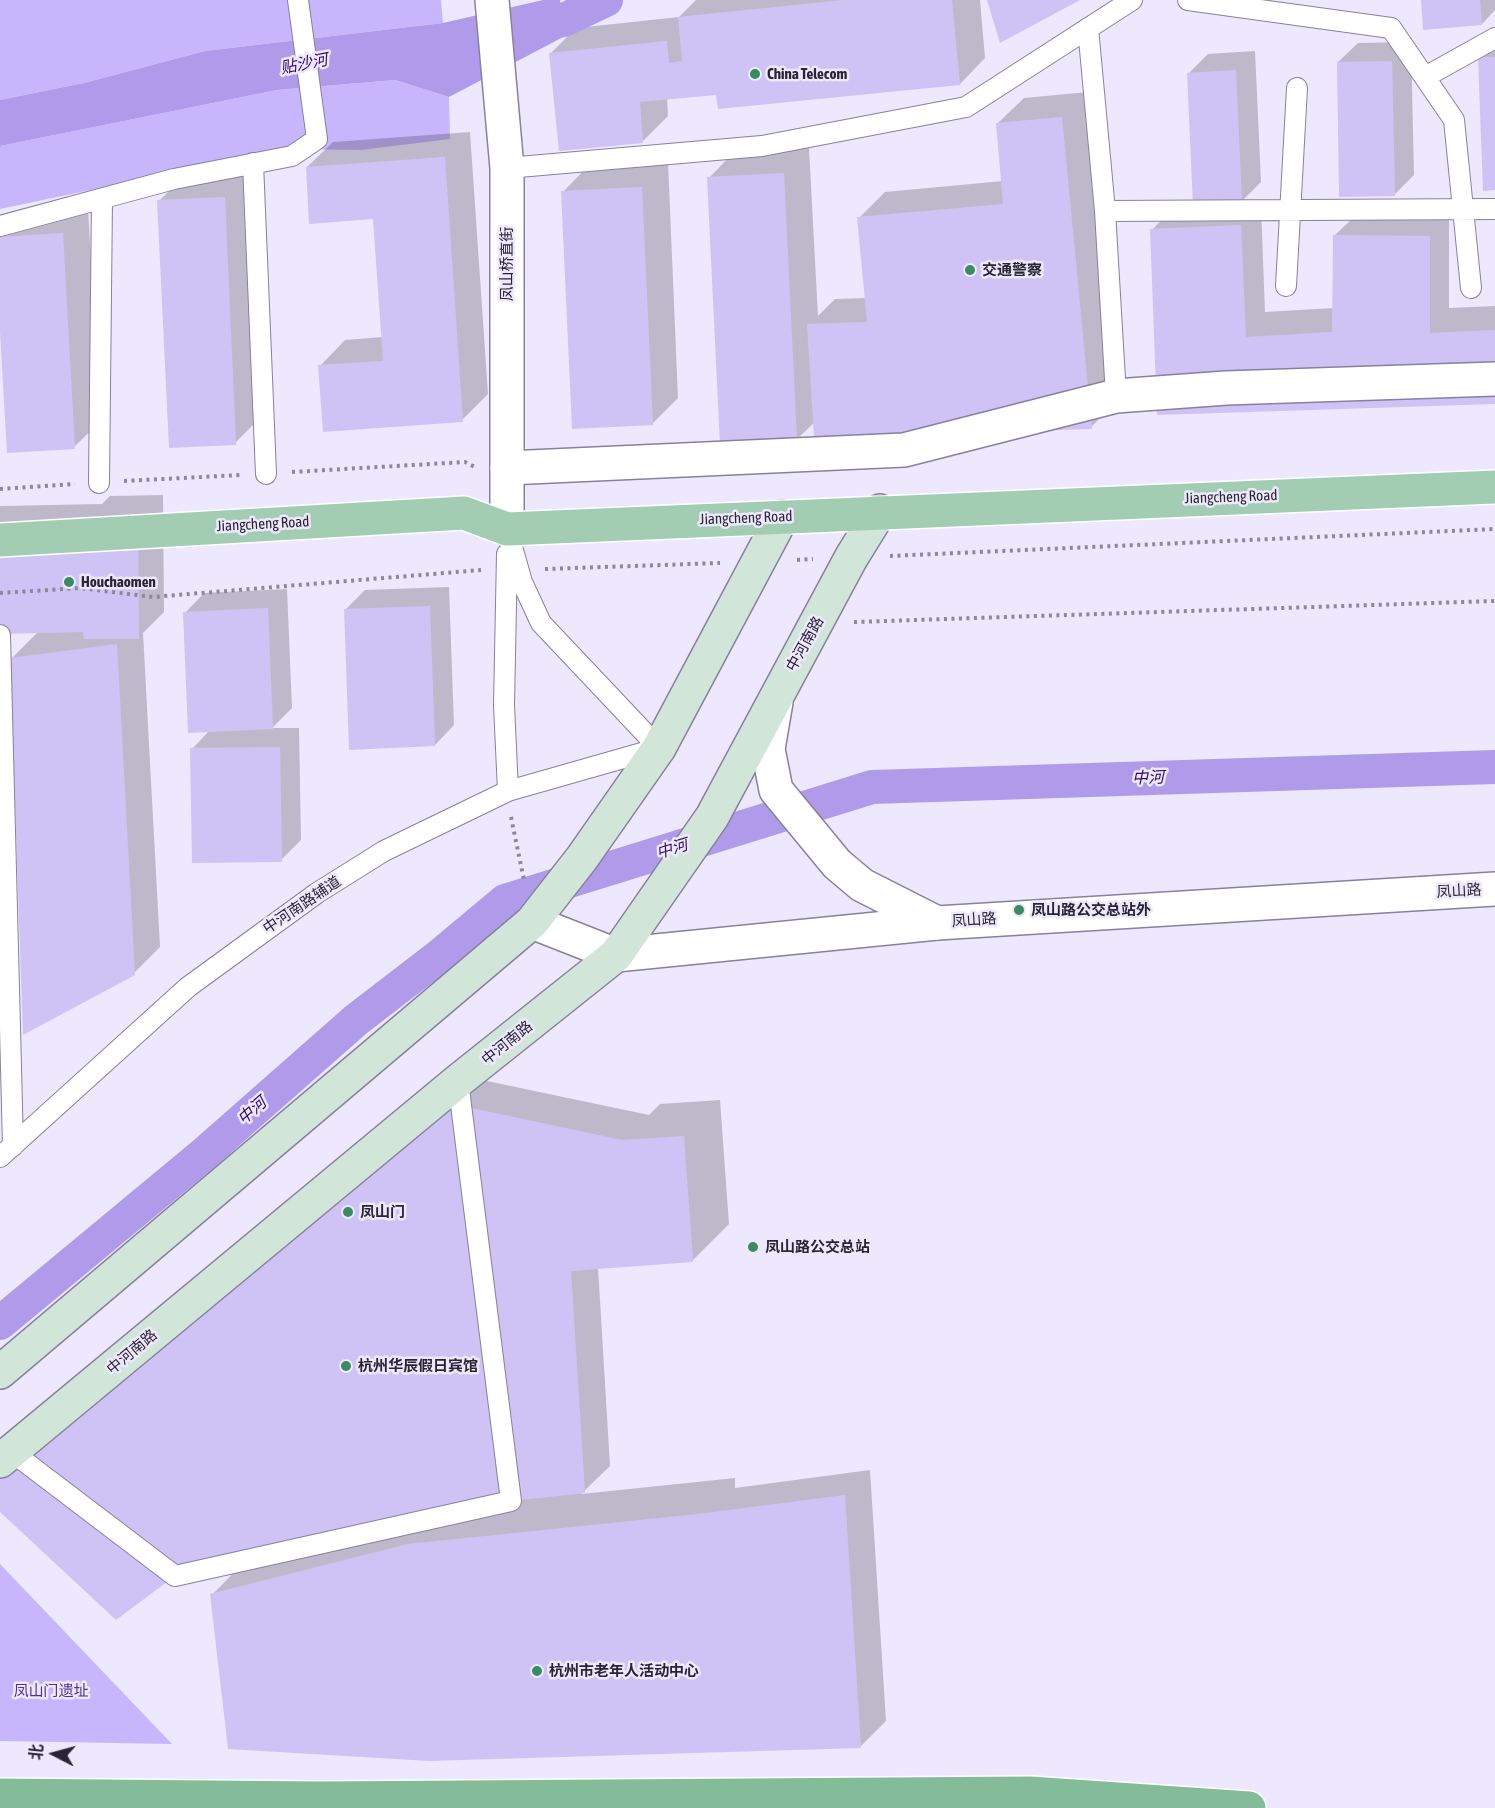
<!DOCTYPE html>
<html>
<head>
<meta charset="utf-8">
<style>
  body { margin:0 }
  #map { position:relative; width:1495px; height:1808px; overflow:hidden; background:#ede8fd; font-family:"Asap Condensed","Noto Sans SC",sans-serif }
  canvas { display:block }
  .north { position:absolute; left:24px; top:1724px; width:60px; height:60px; -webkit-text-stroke:4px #ede8fd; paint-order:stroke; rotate:276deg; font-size:16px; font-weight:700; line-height:24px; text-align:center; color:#292633 }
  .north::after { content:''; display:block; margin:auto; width:21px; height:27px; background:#292633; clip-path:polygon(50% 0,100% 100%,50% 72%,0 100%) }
</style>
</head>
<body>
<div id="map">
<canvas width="1495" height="1808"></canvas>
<div class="north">北</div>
</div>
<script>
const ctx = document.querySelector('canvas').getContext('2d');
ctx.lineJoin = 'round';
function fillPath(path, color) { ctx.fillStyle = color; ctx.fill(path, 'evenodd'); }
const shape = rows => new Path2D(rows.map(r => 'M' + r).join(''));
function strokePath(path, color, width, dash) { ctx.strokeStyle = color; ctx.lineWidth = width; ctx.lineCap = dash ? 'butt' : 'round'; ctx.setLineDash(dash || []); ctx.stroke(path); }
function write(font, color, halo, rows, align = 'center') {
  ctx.font = font + ' "Asap Condensed","Noto Sans SC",sans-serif'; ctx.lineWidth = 5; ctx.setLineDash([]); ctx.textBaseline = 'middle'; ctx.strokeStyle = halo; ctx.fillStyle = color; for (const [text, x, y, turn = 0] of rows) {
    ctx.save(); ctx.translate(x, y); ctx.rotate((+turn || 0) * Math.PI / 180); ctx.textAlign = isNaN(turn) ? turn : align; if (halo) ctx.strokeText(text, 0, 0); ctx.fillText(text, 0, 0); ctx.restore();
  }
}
fillPath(shape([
  [0,0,441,0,443,23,205,51,84,83,0,100],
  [395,80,449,97,450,139,361,150,286,149,0,209,0,146,277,90],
  [0,1564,172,1744,0,1741]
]), '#c8b6fd');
fillPath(shape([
  [543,0,560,0,567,35,449,97,395,80,277,90,0,146,0,100,84,83,205,51,443,23]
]), '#b09beb');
fillPath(shape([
  [696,0,980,0,985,58,960,84,717,93,667,98,668,116,643,141,551,53,576,28,679,17],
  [1423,0,1495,0,1495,10,1482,24],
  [1411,42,1414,175,1394,195,1338,62,1358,43],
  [1495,43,1495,189,1480,58],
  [1255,51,1261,182,1241,202,1189,73,1208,54],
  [1088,92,1117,401,1091,427,815,422,796,440,709,178,734,152,809,148,818,316,835,299,866,298,859,218,885,192,1003,181,998,123,1024,98],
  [470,132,488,394,462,420,320,366,345,340,383,337,375,217,307,167,333,142],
  [668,162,678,398,652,424,563,192,588,166],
  [250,172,261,417,235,443,159,201,185,175],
  [1261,206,1265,312,1334,308,1334,236,1354,217,1449,217,1449,308,1495,306,1495,403,1158,413,1152,230,1171,210],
  [88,208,100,422,74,447,0,304,0,234],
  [163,495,164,612,143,633,160,947,134,973,11,659,38,632,0,633,0,506,102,504,110,496],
  [449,587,454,725,435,745,345,610,365,590],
  [287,589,292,708,272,728,299,728,301,840,281,860,192,749,210,730,185,613,204,593],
  [484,1057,487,1081,649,1115,660,1104,720,1100,729,1224,692,1261,598,1267,610,1466,581,1494,735,1478,735,1488,870,1470,886,1721,860,1747,212,1595,248,1558,0,1510]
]), '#0003');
strokePath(shape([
  [519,26,564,20,606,0],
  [0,1323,205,1153,356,1020,438,957,505,901,872,787,1495,767]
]), '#b09beb', 34);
fillPath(shape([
  [843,0,952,0,960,85,718,109,716,95,640,102,643,143,559,151,549,53,667,41,669,63,682,61,678,17],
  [987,0,1080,0,1000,43],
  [1421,0,1480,0,1482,25,1423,30],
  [1478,57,1495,57,1495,190,1483,191],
  [1392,61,1395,196,1339,197,1337,62],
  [1236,70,1242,203,1193,206,1187,73],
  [1062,117,1092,429,814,438,807,324,867,322,857,217,1003,204,996,123],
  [445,157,463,422,323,432,318,365,383,361,373,219,309,224,306,167],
  [784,173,797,441,720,445,707,177],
  [642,187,653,425,572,429,561,191],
  [225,197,236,445,169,448,157,200],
  [1241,225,1246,337,1332,332,1333,235,1430,236,1430,333,1495,330,1495,404,1157,415,1150,229],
  [63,233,75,449,7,453,0,332,0,237],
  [138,521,139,639,84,639,83,632,0,634,0,531],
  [430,606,435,746,349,750,344,609],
  [268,608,273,729,188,733,183,612],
  [117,644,135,975,23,1035,10,658],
  [280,747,282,862,192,863,190,748],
  [458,1081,462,1106,622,1140,684,1136,693,1262,571,1271,585,1493,511,1501,175,1576,116,1620,0,1512,0,1461],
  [845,1495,861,1748,429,1761,228,1749,210,1594,408,1544,698,1514]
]), '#cfc3f5');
const service = shape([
  [1188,0,1391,28,1454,120,1471,288],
  [1088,28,1105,211,1116,396],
  [1425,77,1495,38],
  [253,163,266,474],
  [507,168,762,146,966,107,1132,0],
  [1105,211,1495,209],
  [0,226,174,179,292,156,317,139,298,0],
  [1286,286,1297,88],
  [99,483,102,199],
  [507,554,504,705,508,791],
  [0,635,13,1146],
  [0,1157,188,987,317,893,384,851,508,791,659,748,541,623,522,582,507,529],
  [12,1452,175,1576,511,1501,458,1081]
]);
const minor = shape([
  [507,468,904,450,1116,396,1226,388,1495,379],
  [532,922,616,955,937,923,1495,889]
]);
const tertiary = shape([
  [492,0,507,168,507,529],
  [776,702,768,749,776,790,837,864,862,885,937,923]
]);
const secondary = shape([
  [0,1372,532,922,582,858,659,748,782,517],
  [0,1461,458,1081,616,955,712,817,851,558,880,511]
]);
const primary = shape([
  [0,540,464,513,507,529,1495,487]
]);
const trunk = shape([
  [0,1795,319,1798,1030,1793,1249,1808]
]);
strokePath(service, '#87809f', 22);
strokePath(minor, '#87809f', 36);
strokePath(tertiary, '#87809f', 36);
strokePath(secondary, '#87809f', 36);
strokePath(primary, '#fff', 36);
strokePath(trunk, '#fff', 36);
strokePath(shape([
  [292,472,465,462,475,467],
  [124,481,240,475],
  [0,489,75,484],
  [890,556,1495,529],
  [797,560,813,559],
  [545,569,720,563],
  [0,593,80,588,153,597,481,570],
  [854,622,1495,601],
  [511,817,524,880]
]), '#8c8899', 4, [3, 4.5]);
strokePath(service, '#fff', 20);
strokePath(minor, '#fff', 33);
strokePath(tertiary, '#fff', 33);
strokePath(secondary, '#d1e6d9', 33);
strokePath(primary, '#a3cdb3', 33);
strokePath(trunk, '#84bc9a', 33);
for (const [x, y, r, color] of [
  [755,74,6,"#3a8c5e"],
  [970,270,6,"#3a8c5e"],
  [69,582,6,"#3a8c5e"],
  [1019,910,6,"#3a8c5e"],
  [348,1212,6,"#3a8c5e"],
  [753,1247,6,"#3a8c5e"],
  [346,1366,6,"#3a8c5e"],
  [537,1671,6,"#3a8c5e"]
]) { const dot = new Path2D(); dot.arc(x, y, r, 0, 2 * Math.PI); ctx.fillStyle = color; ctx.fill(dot); strokePath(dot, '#ede8fd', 2); }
write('bold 15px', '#292633', '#ede8fd', [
  ["China Telecom",767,74],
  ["交通警察",982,270],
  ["Houchaomen",81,582],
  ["凤山路公交总站外",1031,910],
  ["凤山门",360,1212],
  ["凤山路公交总站",765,1247],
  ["杭州华辰假日宾馆",358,1366],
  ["杭州市老年人活动中心",549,1671]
], 'left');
write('15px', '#292633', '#ede8fd', [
  ["凤山桥直街",507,264,-90],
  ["Jiangcheng Road",1231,497,-2],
  ["Jiangcheng Road",746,518,-2],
  ["Jiangcheng Road",263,524,-3],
  ["中河南路",805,644,-61],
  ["凤山路",1459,891,-3],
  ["中河南路辅道",302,905,-34],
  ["凤山路",974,920,-4],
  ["中河南路",507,1043,-39],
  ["中河南路",132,1352,-40]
]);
write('15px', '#51308c', '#ede8fd', [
  ["凤山门遗址",51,1691]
]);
write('italic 16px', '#330667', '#ede8fd', [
  ["贴沙河",304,64,-11],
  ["中河",1148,778,-2],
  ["中河",672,849,-17],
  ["中河",252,1111,-41]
]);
</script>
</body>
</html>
